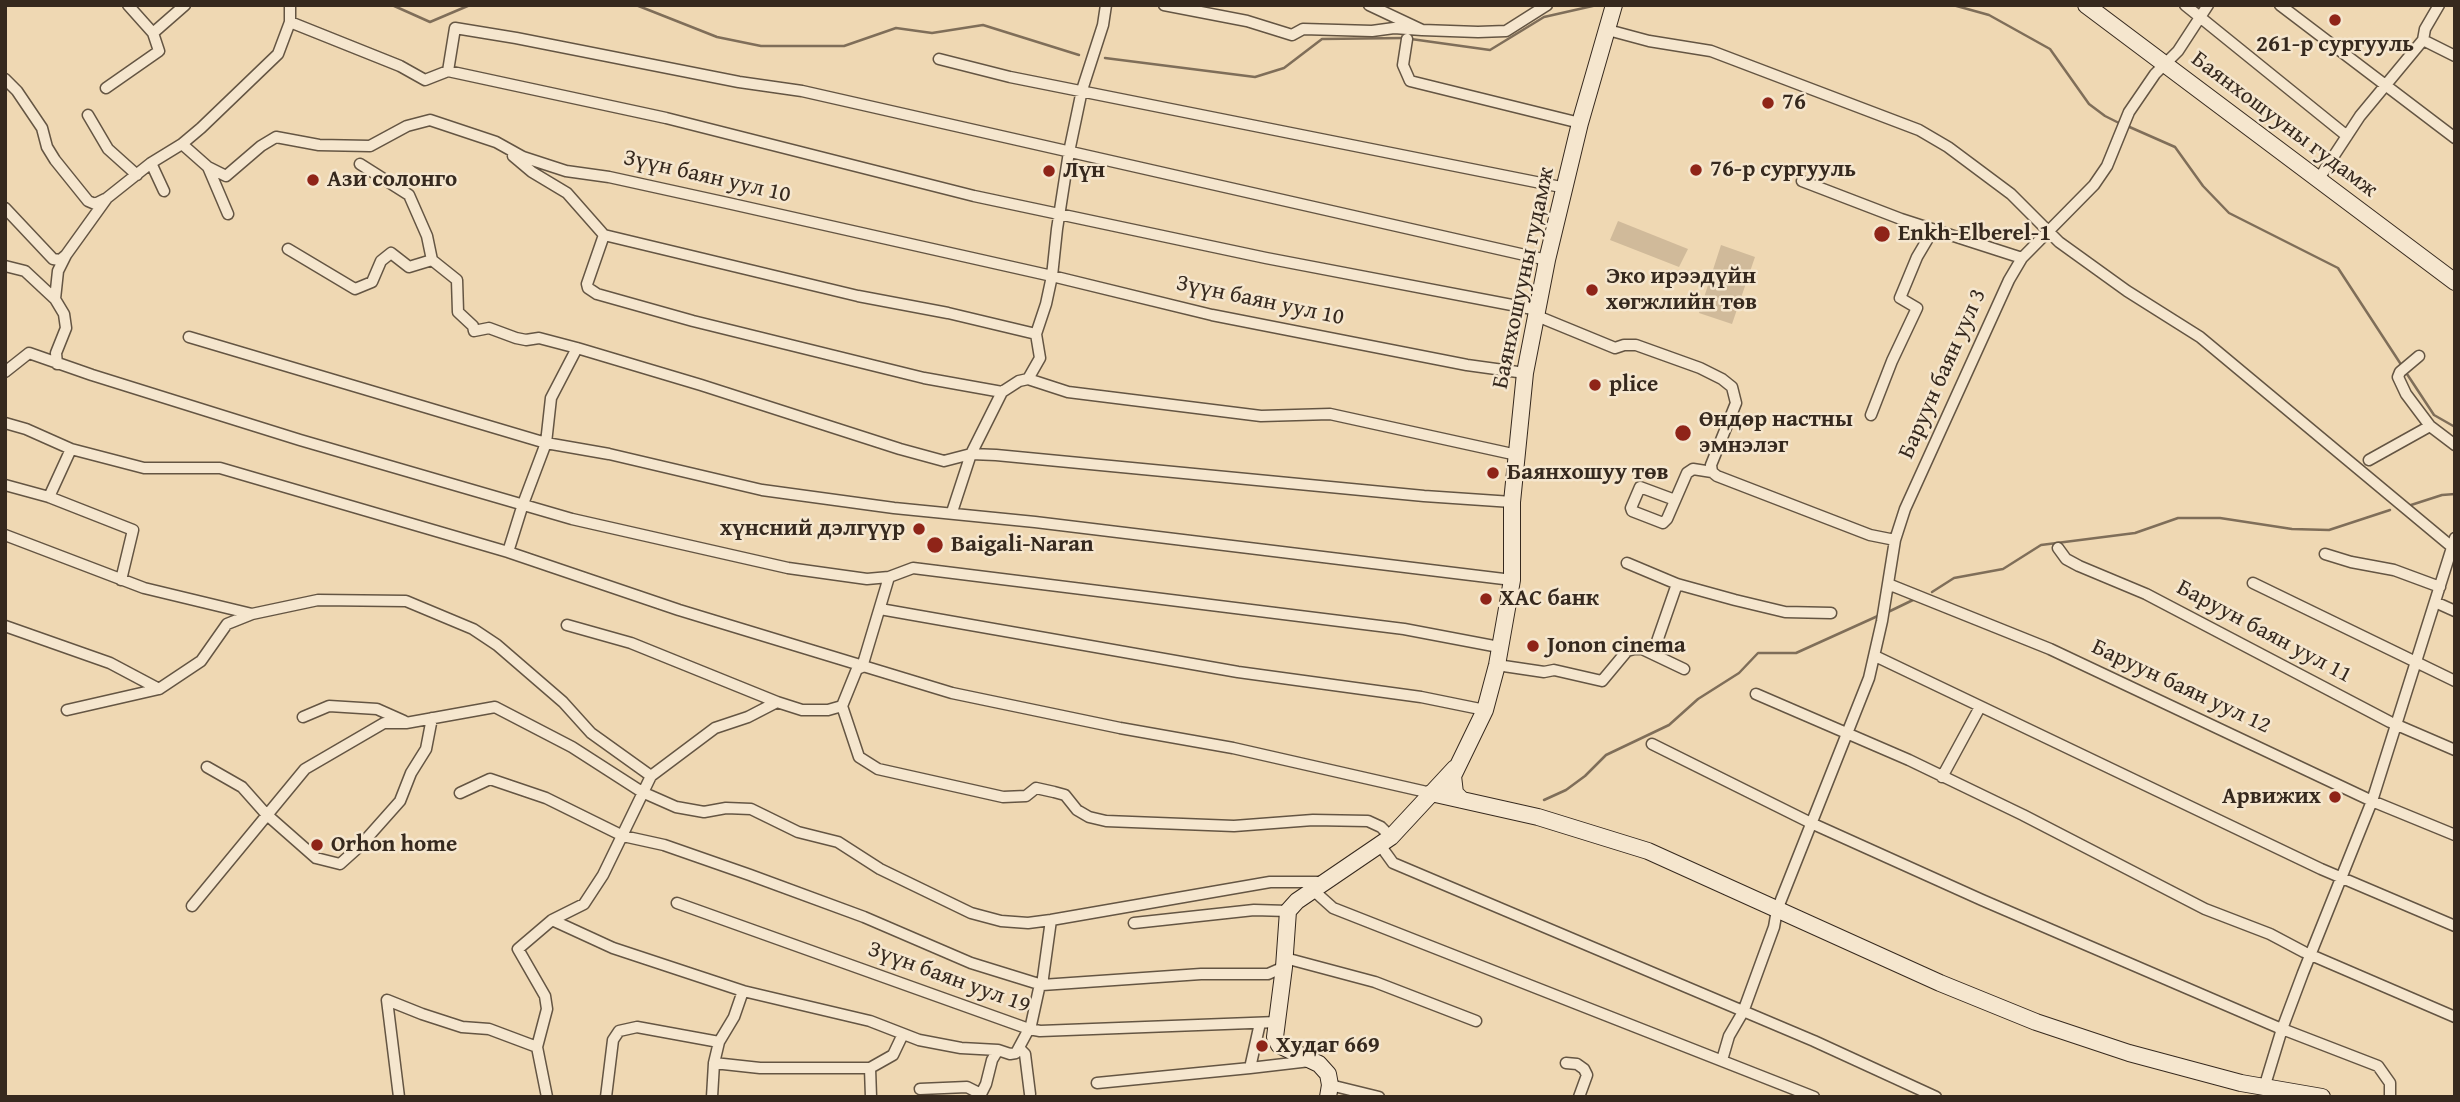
<!DOCTYPE html>
<html>
<head>
<meta charset="utf-8">
<style>
  body { margin:0 }
  #map { position:relative; width:2460px; height:1102px; overflow:hidden; background:#efd8b3; font-family:"Gentium Book Plus",serif }
  canvas { display:block }
  .frame { position:absolute; inset:0; border:7px solid #36291e; pointer-events:none }
</style>
</head>
<body>
<div id="map">
<canvas width="2460" height="1102"></canvas>
<div class="frame"></div>
</div>
<script>
const ctx = document.querySelector('canvas').getContext('2d');
ctx.lineJoin = 'round';
function fillPath(path, color) { ctx.fillStyle = color; ctx.fill(path, 'evenodd'); }
const shape = rows => new Path2D(rows.map(r => 'M' + r).join(''));
function strokePath(path, color, width, dash) { ctx.strokeStyle = color; ctx.lineWidth = width; ctx.lineCap = dash ? 'butt' : 'round'; ctx.setLineDash(dash || []); ctx.stroke(path); }
function write(font, color, halo, rows, align = 'center') {
  ctx.font = font + ' "Gentium Book Plus",serif'; ctx.lineWidth = 5; ctx.setLineDash([]); ctx.textBaseline = 'middle'; ctx.strokeStyle = halo; ctx.fillStyle = color; for (const [text, x, y, turn = 0] of rows) {
    ctx.save(); ctx.translate(x, y); ctx.rotate((+turn || 0) * Math.PI / 180); ctx.textAlign = isNaN(turn) ? turn : align; if (halo) ctx.strokeText(text, 0, 0); ctx.fillText(text, 0, 0); ctx.restore();
  }
}
fillPath(shape([
  [1618,221,1688,249,1679,267,1610,240],
  [1721,245,1755,257,1732,324,1699,313]
]), '#d0ba9a');
strokePath(shape([
  [392,5,430,22,470,5],
  [636,5,717,37,761,46,844,46,896,28,932,33,983,25,1079,55],
  [1953,5,1989,15,2050,49,2089,104,2105,116,2119,123],
  [1411,39,1490,50,1544,17,1597,5],
  [1105,58,1255,77,1284,68,1322,39,1404,38],
  [2125,125,2175,147,2203,186,2229,213,2338,268,2402,366],
  [2405,371,2434,415,2455,427],
  [2411,505,2442,495,2455,494],
  [1932,592,1954,578,2003,569,2041,545,2135,533,2178,518,2220,518,2292,529,2329,530,2390,510],
  [1886,613,1913,600],
  [1544,800,1566,790,1585,776,1606,755,1669,725,1698,699,1739,673,1758,653,1796,653,1880,615]
]), '#7f6e59', 2.5);
const street = shape([
  [128,5,153,33],
  [1164,5,1247,21,1292,35,1303,29,1372,31,1394,28,1422,30],
  [1369,5,1422,30,1478,32,1506,31,1547,5],
  [2185,5,2347,136],
  [2280,5,2455,138],
  [290,22,400,66,425,80,448,71,666,118,974,196,1266,258,1538,310],
  [1608,30,1649,41,1711,51,1919,130,1948,147,2011,194,2059,242,2127,291,2200,337,2452,547],
  [1407,39,1403,65,1410,81,1580,123],
  [2423,40,2455,56],
  [939,59,1010,77,1566,188],
  [448,71,455,28,516,38,739,82,802,91,1547,260],
  [5,79,17,91,42,128,47,147,55,160,88,201,95,204,105,199],
  [106,88,159,51,153,33,185,5],
  [88,115,108,149,137,175],
  [182,144,208,167,226,176,261,146,276,137,319,145,370,146,407,126,430,120,496,142,523,157,566,171,609,177,732,204,1052,276,1212,315,1467,365,1525,373],
  [513,156,532,172,567,193,604,235,587,284,588,288,597,294,693,321,924,378,1002,392],
  [151,163,164,191],
  [360,164,409,195,427,236,432,260,457,280,458,312,473,326,474,331,489,328,516,338,526,340,539,338,577,348,701,385,900,449,944,461,971,454,996,455,1424,496,1512,502],
  [208,167,228,214],
  [2318,180,2360,116,2423,40,2425,29,2439,5],
  [1802,181,1901,219,2022,258],
  [5,208,53,259,60,260,66,255],
  [604,235,858,296,948,313,1036,334],
  [288,249,355,289,372,282,381,261,391,253,409,267,432,260],
  [5,266,25,271,55,299],
  [1537,316,1615,348,1624,345,1636,345,1700,368,1722,379,1732,387,1736,403,1711,465,1712,472,1717,476,1870,535,1895,540],
  [189,337,546,443,609,454,762,490,894,508,1035,522,1512,580],
  [2419,356,2400,372,2398,377,2406,394,2430,426],
  [57,364,56,353,66,328,64,314,55,299,58,271,66,255,107,198,151,163,182,144,201,128,278,54,290,22,290,5],
  [5,372,29,353,92,375,300,440,572,519,788,568,867,579,889,577,913,568,1404,629,1499,647],
  [1028,379,1068,392,1261,416,1330,414,1517,455],
  [1871,415,1892,361,1917,308,1900,298,1917,257,1933,230],
  [5,423,26,429,71,449],
  [2369,460,2430,426,2455,445],
  [5,485,49,497,133,530,121,580],
  [49,497,71,449,144,468,220,468,508,552,679,610,952,693,1120,728,1233,748,1431,793],
  [1675,500,1640,487,1631,508,1632,511,1663,523,1667,519,1687,473,1693,469,1712,472],
  [952,512,971,454,1002,392,1019,381,1028,379,1040,358,1036,334,1046,304,1052,276,1057,229,1069,152,1082,90,1103,25,1106,5],
  [5,535,144,588,252,614,318,600,406,601,473,629,497,645,563,702,591,733,651,776],
  [2058,548,2066,559,2079,566,2146,594,2390,722,2455,750],
  [508,552,523,504,546,443,551,398,577,348],
  [2325,554,2351,562,2394,570,2440,587],
  [1627,563,1677,584,1735,600,1785,612,1831,613],
  [2253,583,2455,681],
  [1888,584,2050,649,2372,801,2455,835],
  [2435,602,2455,611],
  [880,609,1238,672,1421,697,1485,710],
  [567,625,631,643,777,702],
  [5,626,110,663,159,689],
  [1653,653,1677,584],
  [1875,656,2321,869,2455,926],
  [1497,665,1544,672,1554,670,1602,681,1627,651,1634,649,1642,649,1684,669],
  [1756,694,1909,760,2023,815,2205,909,2270,934,2304,952,2455,1017],
  [842,706,859,757,878,769,1003,797,1026,796,1036,788,1054,792,1065,795,1077,810,1089,817,1106,821,1234,826,1313,820,1368,821,1381,827,1391,837],
  [67,710,159,689,201,661,227,624,252,614],
  [303,717,329,706,377,709,404,721],
  [1652,744,1811,823,1982,900,2277,1027,2378,1066,2390,1083,2390,1097],
  [207,767,242,787,266,814,316,858,340,864,360,846,400,801,411,773,426,749,432,718],
  [1942,777,1980,707],
  [460,793,490,779,546,798,623,836,664,845,750,875,864,917,971,963,1042,985,1201,974,1268,974,1284,967],
  [1380,845,1393,863,1814,1041,1936,1097],
  [1313,890,1333,908,1814,1097],
  [677,903,1029,1029,1040,1031,1277,1022],
  [192,906,305,769,384,723,406,723,495,707,572,747,642,792,676,807,704,812,726,808,751,809,798,832,838,842,880,869,971,913,1001,921,1028,923,1051,920,1270,882,1325,882],
  [552,920,613,948,743,991,870,1021,919,1040,961,1048,998,1050,1010,1054,1016,1053,1031,1025,1040,984],
  [1134,923,1254,910,1288,911],
  [1285,958,1375,982,1476,1021],
  [1042,985,1051,920],
  [1019,1048,1025,1054,1030,1094],
  [1722,1060,1729,1036,1743,1012,1774,927,1777,910,1869,678,1882,621,1895,540,1905,509,2009,280,2022,258,2094,185,2107,166,2129,112,2155,74,2178,51,2208,5],
  [714,1063,760,1068,870,1068],
  [1566,1063,1577,1064,1584,1069,1587,1075,1579,1097],
  [1250,1068,1310,1061],
  [1097,1083,1250,1068,1260,1023],
  [1330,1085,1379,1097],
  [2264,1088,2282,1029,2303,973,2372,801,2455,538],
  [920,1089,967,1087,981,1094,986,1084,992,1060,998,1050],
  [399,1097,387,1000,422,1014,462,1027,489,1029,537,1047],
  [547,1097,537,1047,547,1009,545,996,518,949,552,920,584,904,603,875,651,776,715,728,748,717,777,702,802,710,828,710,842,706,857,669,862,667,889,577],
  [606,1097,613,1040,619,1031,637,1027,719,1042],
  [712,1097,714,1063,719,1042,734,1017,743,991],
  [871,1097,870,1068,893,1055,903,1034]
]);
const secondary = shape([
  [2086,5,2455,282],
  [1431,793,1538,817,1648,851,1940,983,2036,1022,2129,1053,2241,1083,2322,1097],
  [1462,800,1455,793,1453,776,1485,710,1497,665,1512,580,1512,502,1525,373,1547,260,1580,123,1614,5],
  [1328,1097,1330,1085,1328,1074,1319,1064,1279,1045,1275,1037,1284,967,1288,911,1297,901,1391,837,1455,768]
]);
strokePath(street, '#645543', 13);
strokePath(secondary, '#36291e', 18);
strokePath(street, '#f5e6ce', 10);
strokePath(secondary, '#f5e6ce', 16);
for (const [x, y, r, color] of [
  [2335,20,7,"#8f2418"],
  [1768,103,7,"#8f2418"],
  [1696,170,7,"#8f2418"],
  [1049,171,7,"#8f2418"],
  [313,180,7,"#8f2418"],
  [1882,234,9,"#8f2418"],
  [1592,290,7,"#8f2418"],
  [1595,385,7,"#8f2418"],
  [1683,433,9,"#8f2418"],
  [1493,473,7,"#8f2418"],
  [919,529,7,"#8f2418"],
  [935,545,9,"#8f2418"],
  [1486,599,7,"#8f2418"],
  [1533,646,7,"#8f2418"],
  [2335,797,7,"#8f2418"],
  [317,845,7,"#8f2418"],
  [1262,1046,7,"#8f2418"]
]) { const dot = new Path2D(); dot.arc(x, y, r, 0, 2 * Math.PI); ctx.fillStyle = color; ctx.fill(dot); strokePath(dot, '#f5e6ce', 2.5); }
write('bold 23px', '#36291e', '#f5e6ce', [
  ["261-р сургууль",2335,45,"center"],
  ["76",1782,103],
  ["76-р сургууль",1710,170],
  ["Лүн",1063,171],
  ["Ази солонго",327,180],
  ["Enkh-Elberel-1",1898,234],
  ["Эко ирээдүйн",1606,277],
  ["хөгжлийн төв",1606,303],
  ["plice",1609,385],
  ["Өндөр настны",1699,420],
  ["эмнэлэг",1699,446],
  ["Баянхошуу төв",1507,473],
  ["хүнсний дэлгүүр",905,529,"right"],
  ["Baigali-Naran",951,545],
  ["ХАС банк",1500,599],
  ["Jonon cinema",1547,646],
  ["Арвижих",2321,797,"right"],
  ["Orhon home",331,845],
  ["Худаг 669",1276,1046]
], 'left');
write('23px', '#36291e', '#f5e6ce', [
  ["Баянхошууны гудамж",2284,125,37],
  ["Зүүн баян уул 10",707,177,13],
  ["Баянхошууны гудамж",1524,278,-78],
  ["Зүүн баян уул 10",1260,301,12],
  ["Баруун баян уул 3",1943,374,-66],
  ["Баруун баян уул 11",2264,632,28],
  ["Баруун баян уул 12",2181,687,25],
  ["Зүүн баян уул 19",949,978,20]
]);
</script>
</body>
</html>
